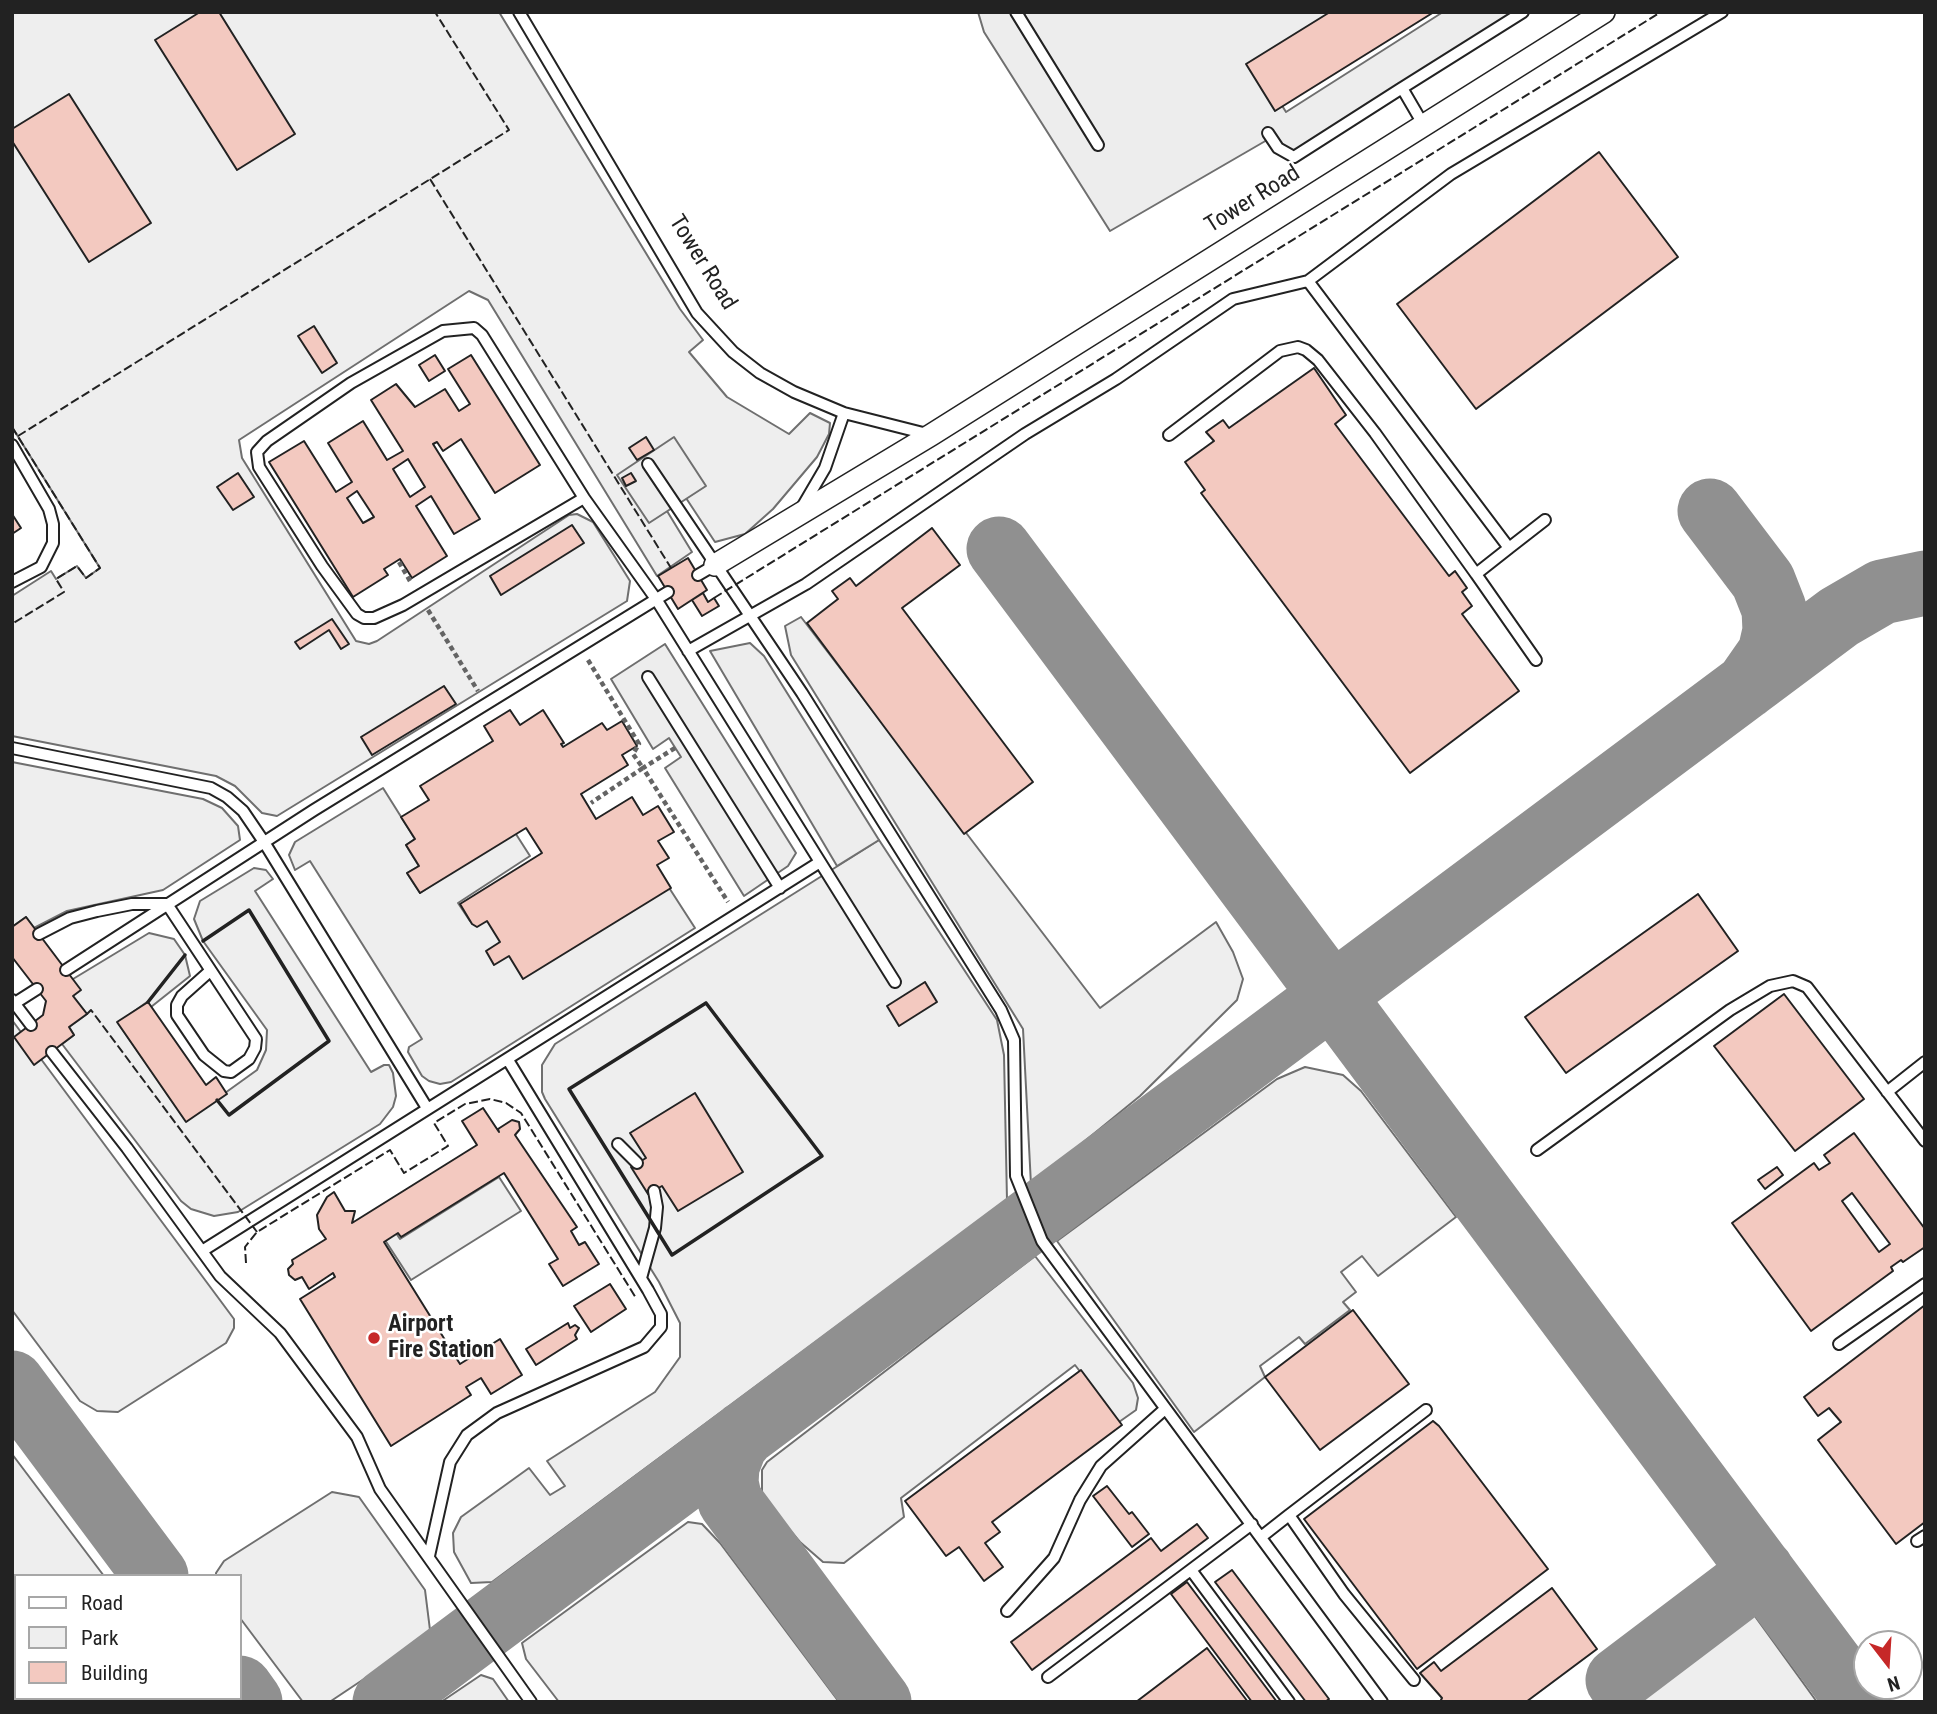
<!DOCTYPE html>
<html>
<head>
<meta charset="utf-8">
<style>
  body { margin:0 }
  #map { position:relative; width:1937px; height:1714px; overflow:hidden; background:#fff; font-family:"Roboto Condensed",sans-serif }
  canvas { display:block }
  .frame { position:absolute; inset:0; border:14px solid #222; pointer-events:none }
  .legend { position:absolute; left:14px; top:1574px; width:228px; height:126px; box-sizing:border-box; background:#fff; border:2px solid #a7a7a7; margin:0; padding:9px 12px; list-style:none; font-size:21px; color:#222 }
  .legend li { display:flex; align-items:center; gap:14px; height:35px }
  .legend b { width:35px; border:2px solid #a7a7a7 }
  .north { position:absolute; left:1853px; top:1630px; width:70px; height:70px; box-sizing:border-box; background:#fff; border:2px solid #a7a7a7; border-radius:50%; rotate:163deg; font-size:19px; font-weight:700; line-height:28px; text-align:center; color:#222 }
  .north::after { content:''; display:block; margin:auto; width:24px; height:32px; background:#c62828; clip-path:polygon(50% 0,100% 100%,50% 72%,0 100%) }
</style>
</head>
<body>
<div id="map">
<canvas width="1937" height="1714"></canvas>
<div class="frame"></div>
<ul class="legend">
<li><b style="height:9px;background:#fff"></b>Road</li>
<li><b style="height:19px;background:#eee"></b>Park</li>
<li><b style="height:19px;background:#f3c9c0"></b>Building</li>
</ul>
<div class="north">N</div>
</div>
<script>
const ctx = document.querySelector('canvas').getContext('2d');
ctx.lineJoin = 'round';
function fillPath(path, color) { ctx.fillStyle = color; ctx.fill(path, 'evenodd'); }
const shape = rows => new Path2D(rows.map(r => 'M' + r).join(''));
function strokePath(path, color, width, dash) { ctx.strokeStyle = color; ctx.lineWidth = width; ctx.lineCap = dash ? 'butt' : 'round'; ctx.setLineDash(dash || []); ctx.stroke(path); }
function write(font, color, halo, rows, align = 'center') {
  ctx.font = font + ' "Roboto Condensed",sans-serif'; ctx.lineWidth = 5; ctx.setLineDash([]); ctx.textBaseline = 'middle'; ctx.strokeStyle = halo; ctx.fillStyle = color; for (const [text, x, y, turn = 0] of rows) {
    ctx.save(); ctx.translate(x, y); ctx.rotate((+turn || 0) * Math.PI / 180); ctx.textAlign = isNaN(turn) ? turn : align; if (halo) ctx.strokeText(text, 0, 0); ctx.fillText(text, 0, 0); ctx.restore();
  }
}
const green = shape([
  [12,12,499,12,680,309,703,340,689,352,727,397,789,434,810,413,830,423,829,434,817,457,773,509,745,534,715,542,686,498,705,486,649,522,667,511,692,552,657,576,488,300,469,291,239,440,242,458,356,641,369,644,377,641,569,515,577,514,593,522,630,581,627,601,277,816,262,813,235,786,216,776,12,736,12,596,51,571,56,579,77,566,86,578,100,568,12,427,12,12],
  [801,617,1100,1008,1216,922,1233,952,1243,979,1237,1000,1140,1096,1031,1185,1023,1029,791,655,785,626,801,617],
  [12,762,203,799,222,808,238,826,240,840,163,890,67,911,34,928,26,917,12,927,12,762],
  [383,788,415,839,406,845,419,866,407,873,420,893,514,831,530,856,458,903,470,921,482,913,666,883,695,928,451,1082,440,1084,429,1081,422,1076,408,1052,409,1047,422,1039,310,861,295,870,289,855,295,842,383,788],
  [879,840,997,1020,1004,1055,1007,1200,492,1582,471,1583,454,1552,453,1533,461,1517,529,1468,550,1495,565,1486,547,1461,655,1392,680,1357,680,1323,659,1282,545,1099,542,1092,542,1065,555,1044,879,840],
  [254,868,266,870,273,879,255,891,371,1072,384,1065,389,1065,393,1073,396,1096,393,1107,380,1124,238,1212,214,1216,191,1209,181,1201,62,1044,74,1035,69,1027,87,1014,73,996,73,979,149,933,174,939,185,955,190,976,151,1007,147,1002,118,1023,186,1121,257,1070,266,1050,267,1030,203,941,194,919,200,901,254,868],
  [12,1020,234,1319,234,1328,226,1343,118,1412,97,1411,80,1401,12,1310,12,1020],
  [1305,1067,1343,1075,1361,1091,1456,1217,1378,1276,1362,1256,1341,1272,1356,1292,1343,1302,1350,1310,1305,1344,1299,1337,1260,1366,1265,1377,1194,1432,1057,1241,1277,1079,1305,1067],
  [499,1177,521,1211,411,1280,383,1237,394,1230,400,1239,499,1177],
  [1035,1256,1133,1383,1138,1398,1136,1410,1119,1422,1075,1365,901,1498,904,1517,844,1563,823,1562,800,1542,762,1498,762,1470,767,1462,1035,1256],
  [12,1454,104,1576,16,1576,16,1698,171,1698,170,1702,12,1702,12,1454],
  [332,1492,359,1497,425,1590,430,1630,418,1643,331,1701,303,1702,240,1618,240,1576,216,1576,216,1573,224,1561,332,1492],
  [688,1522,702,1524,720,1543,839,1702,559,1702,526,1659,522,1643,688,1522],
  [1741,1597,1817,1702,1603,1702,1683,1641,1741,1597],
  [481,1675,493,1679,509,1702,441,1702,481,1675]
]);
fillPath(green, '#eee');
strokePath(green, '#6f6f6f', 2);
const parking = shape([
  [978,12,1347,12,1258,67,1286,112,1443,12,1516,12,1291,153,1274,136,1110,231,984,32,978,12],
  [674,437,706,486,649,523,617,475,674,437],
  [750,643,764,656,879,840,837,866,710,651,750,643],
  [665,644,796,853,788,866,744,896,665,768,681,757,669,738,653,749,611,679,665,644]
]);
fillPath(parking, '#ededed');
strokePath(parking, '#6f6f6f', 2);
strokePath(shape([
  [1710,511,1763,581,1774,609,1775,631,1770,653,1747,686],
  [999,549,1859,1702],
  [12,1383,156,1576],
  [745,1433,735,1445,727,1466,726,1483,730,1501,879,1702],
  [1618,1680,1762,1571],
  [240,1688,250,1702],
  [385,1702,1839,617,1882,592,1925,583]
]), '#909090', 65);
const building = shape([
  [200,12,219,12,295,134,237,170,155,40,200,12],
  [1330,12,1434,12,1275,111,1246,64,1330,12],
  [69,94,151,223,89,262,12,141,12,129,69,94],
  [1599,152,1678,257,1476,409,1397,304,1599,152],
  [314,326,337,363,322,373,298,336,314,326],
  [435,355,445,371,429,381,419,365,435,355],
  [471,355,540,465,495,493,461,439,443,451,437,442,433,444,480,519,454,534,431,496,416,506,447,556,412,578,400,559,384,569,388,575,353,597,269,462,304,441,336,492,352,482,328,443,363,421,387,460,403,451,371,400,396,384,415,407,445,389,459,411,470,404,448,369,471,355],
  [408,459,425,487,410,497,393,469,408,459],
  [357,491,374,517,363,523,347,498,357,491],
  [1314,368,1346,415,1335,424,1449,576,1455,571,1467,588,1462,592,1472,606,1462,614,1519,691,1410,773,1201,493,1205,490,1185,462,1214,441,1206,432,1223,420,1229,428,1314,368],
  [646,437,654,450,637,460,629,448,646,437],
  [238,473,254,497,233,510,217,487,238,473],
  [631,473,636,481,626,486,622,478,631,473],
  [12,514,21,528,12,534,12,514],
  [572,525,584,543,501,595,490,576,572,525],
  [932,528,960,565,902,608,1033,782,964,834,807,623,838,599,832,591,850,578,856,586,932,528],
  [688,558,707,590,678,609,658,576,688,558],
  [703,593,708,602,714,598,719,606,702,616,692,600,703,593],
  [332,619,349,644,341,649,329,630,300,649,295,642,332,619],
  [444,686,456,704,372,755,361,737,444,686],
  [510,710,520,725,543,710,564,743,561,744,563,747,602,723,607,730,622,721,637,746,622,755,628,765,581,794,596,819,632,797,643,815,658,806,674,832,658,841,669,858,657,865,671,888,523,979,509,956,494,965,486,951,500,942,487,921,477,927,472,924,460,904,542,853,526,828,420,893,407,873,419,866,406,845,415,839,401,817,429,800,420,786,493,741,484,726,510,710],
  [1698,894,1738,951,1566,1073,1525,1017,1698,894],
  [26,917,81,990,73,996,87,1014,69,1027,74,1035,34,1065,14,1037,43,1015,46,1001,12,957,12,927,26,917],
  [925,982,937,1002,899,1026,887,1006,925,982],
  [1784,994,1864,1099,1795,1151,1714,1046,1784,994],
  [148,1002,206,1085,216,1077,227,1094,186,1122,117,1022,148,1002],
  [695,1093,743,1172,678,1211,662,1186,648,1194,631,1167,646,1158,630,1133,695,1093],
  [483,1108,499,1132,498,1129,512,1120,519,1122,520,1129,515,1135,577,1227,571,1231,579,1245,585,1242,599,1264,563,1286,549,1264,558,1259,504,1173,401,1237,398,1233,384,1242,460,1364,500,1339,522,1375,491,1394,481,1378,466,1387,471,1395,391,1446,300,1299,335,1277,333,1273,309,1289,302,1277,295,1280,289,1275,288,1269,293,1264,292,1260,326,1239,319,1229,317,1215,327,1197,334,1192,345,1211,355,1211,352,1223,477,1145,462,1121,483,1108],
  [1854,1133,1925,1229,1925,1247,1903,1262,1901,1260,1891,1267,1893,1271,1811,1331,1732,1223,1814,1163,1819,1170,1830,1163,1824,1155,1854,1133],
  [1852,1193,1890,1244,1879,1252,1842,1201,1852,1193],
  [1777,1167,1783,1175,1765,1189,1758,1180,1777,1167],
  [610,1284,626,1309,591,1332,574,1306,610,1284],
  [1925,1305,1925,1522,1896,1544,1818,1440,1841,1422,1829,1408,1818,1416,1804,1397,1925,1305],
  [1353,1310,1409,1384,1320,1450,1265,1377,1353,1310],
  [568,1323,570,1328,575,1325,579,1328,575,1335,577,1339,536,1365,526,1349,568,1323],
  [1081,1370,1122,1425,992,1522,1000,1532,985,1543,1003,1567,984,1581,959,1547,946,1556,905,1501,1081,1370],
  [1433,1421,1439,1426,1548,1569,1417,1669,1304,1519,1433,1421],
  [1107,1486,1129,1514,1132,1512,1149,1534,1132,1547,1093,1496,1107,1486],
  [1197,1524,1208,1538,1032,1670,1011,1642,1151,1538,1161,1551,1197,1524],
  [1232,1570,1329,1699,1325,1702,1306,1702,1215,1582,1232,1570],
  [1187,1582,1277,1702,1252,1702,1171,1594,1187,1582],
  [1552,1588,1597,1649,1526,1702,1440,1702,1442,1698,1420,1673,1434,1662,1441,1671,1552,1588],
  [1207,1648,1248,1702,1136,1702,1207,1648]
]);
fillPath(building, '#f3c9c0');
strokePath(building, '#222', 2);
const lane = shape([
  [519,12,697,313,733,352,760,373,794,392,844,413,931,435],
  [1016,12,1098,145],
  [1402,88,1523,12],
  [1268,133,1278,148,1294,157,1402,88,1423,124],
  [1169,435,1280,351,1298,347,1306,350,1318,360,1375,433,1476,574],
  [12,445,49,509,53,524,53,543,41,567,12,582],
  [648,464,802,693,1001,1010,1014,1040,1016,1176,1042,1241,1382,1702],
  [584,498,403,605,374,618,364,618,357,614,322,566,259,467,257,452,267,441,351,383,443,331,474,328,482,335,584,498,656,599,895,982],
  [801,509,825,468,844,413],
  [1545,520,1509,548,1308,281,1451,174,1722,12],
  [1509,548,1476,574,1536,660],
  [698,575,715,565],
  [688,651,806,584,1025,434,1116,379,1233,299,1308,281],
  [648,677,780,888],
  [12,748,211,788,227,797,243,811,264,842,427,1108],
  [167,904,256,1039,255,1048,249,1059,231,1072,224,1071,204,1055,177,1015,177,1005,182,996,210,971],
  [39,934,70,918,97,911,132,904,167,904],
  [66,970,314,810,668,592],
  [12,1000,31,1025],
  [15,1003,37,989],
  [52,1052,127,1148,220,1276,280,1333,357,1437,380,1489,531,1702],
  [1887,1092,1925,1062],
  [618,1144,637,1163],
  [1537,1150,1730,1010,1770,986,1793,981,1807,987,1925,1141],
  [202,1251,820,862],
  [641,1278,655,1228,657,1207,654,1191],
  [1839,1344,1925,1284],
  [1261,1537,1289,1515],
  [1917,1541,1925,1536],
  [429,1556,450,1462,467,1435,497,1413,644,1347,661,1327,661,1314,648,1290,508,1060],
  [1191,1570,1289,1702],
  [1007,1611,1054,1558,1080,1500,1101,1466,1165,1409],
  [1048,1677,1252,1524],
  [1414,1680,1344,1594,1289,1515,1426,1410]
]);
const street = shape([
  [715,565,931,435,1604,12]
]);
strokePath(lane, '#222', 14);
strokePath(street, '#222', 24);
strokePath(shape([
  [399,562,410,581],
  [428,610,478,691],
  [588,660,639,744,633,754,643,768,591,803],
  [675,748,643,768,728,902]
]), '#646464', 4.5, [5, 3.5]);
strokePath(lane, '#fff', 10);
strokePath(street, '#fff', 21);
strokePath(shape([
  [430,179,671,568],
  [12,427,100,568,86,578,77,566,56,579,64,592,12,624],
  [18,436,509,130,435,12],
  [714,598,1661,12],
  [87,1014,91,1010,257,1232],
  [246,1263,245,1247,257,1232,390,1150,404,1173,448,1146,434,1123,465,1104,490,1099,506,1103,521,1113,636,1298]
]), '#222', 2, [9, 3.5]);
strokePath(shape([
  [203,941,249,910,329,1041,229,1115,217,1100],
  [148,1002,185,955],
  [706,1003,822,1156,672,1255,569,1089,706,1003]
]), '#222', 3.5);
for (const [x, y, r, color] of [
  [374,1338,7,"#c62828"]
]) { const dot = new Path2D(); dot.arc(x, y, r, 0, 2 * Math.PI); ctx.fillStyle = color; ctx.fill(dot); strokePath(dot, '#fff', 2.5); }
write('23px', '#222', '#fff', [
  ["Tower Road",1253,200,-32],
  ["Tower Road",702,263,58]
]);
write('bold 23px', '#222', '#fff', [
  ["Airport",388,1325],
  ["Fire Station",388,1351]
], 'left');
</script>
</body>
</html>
